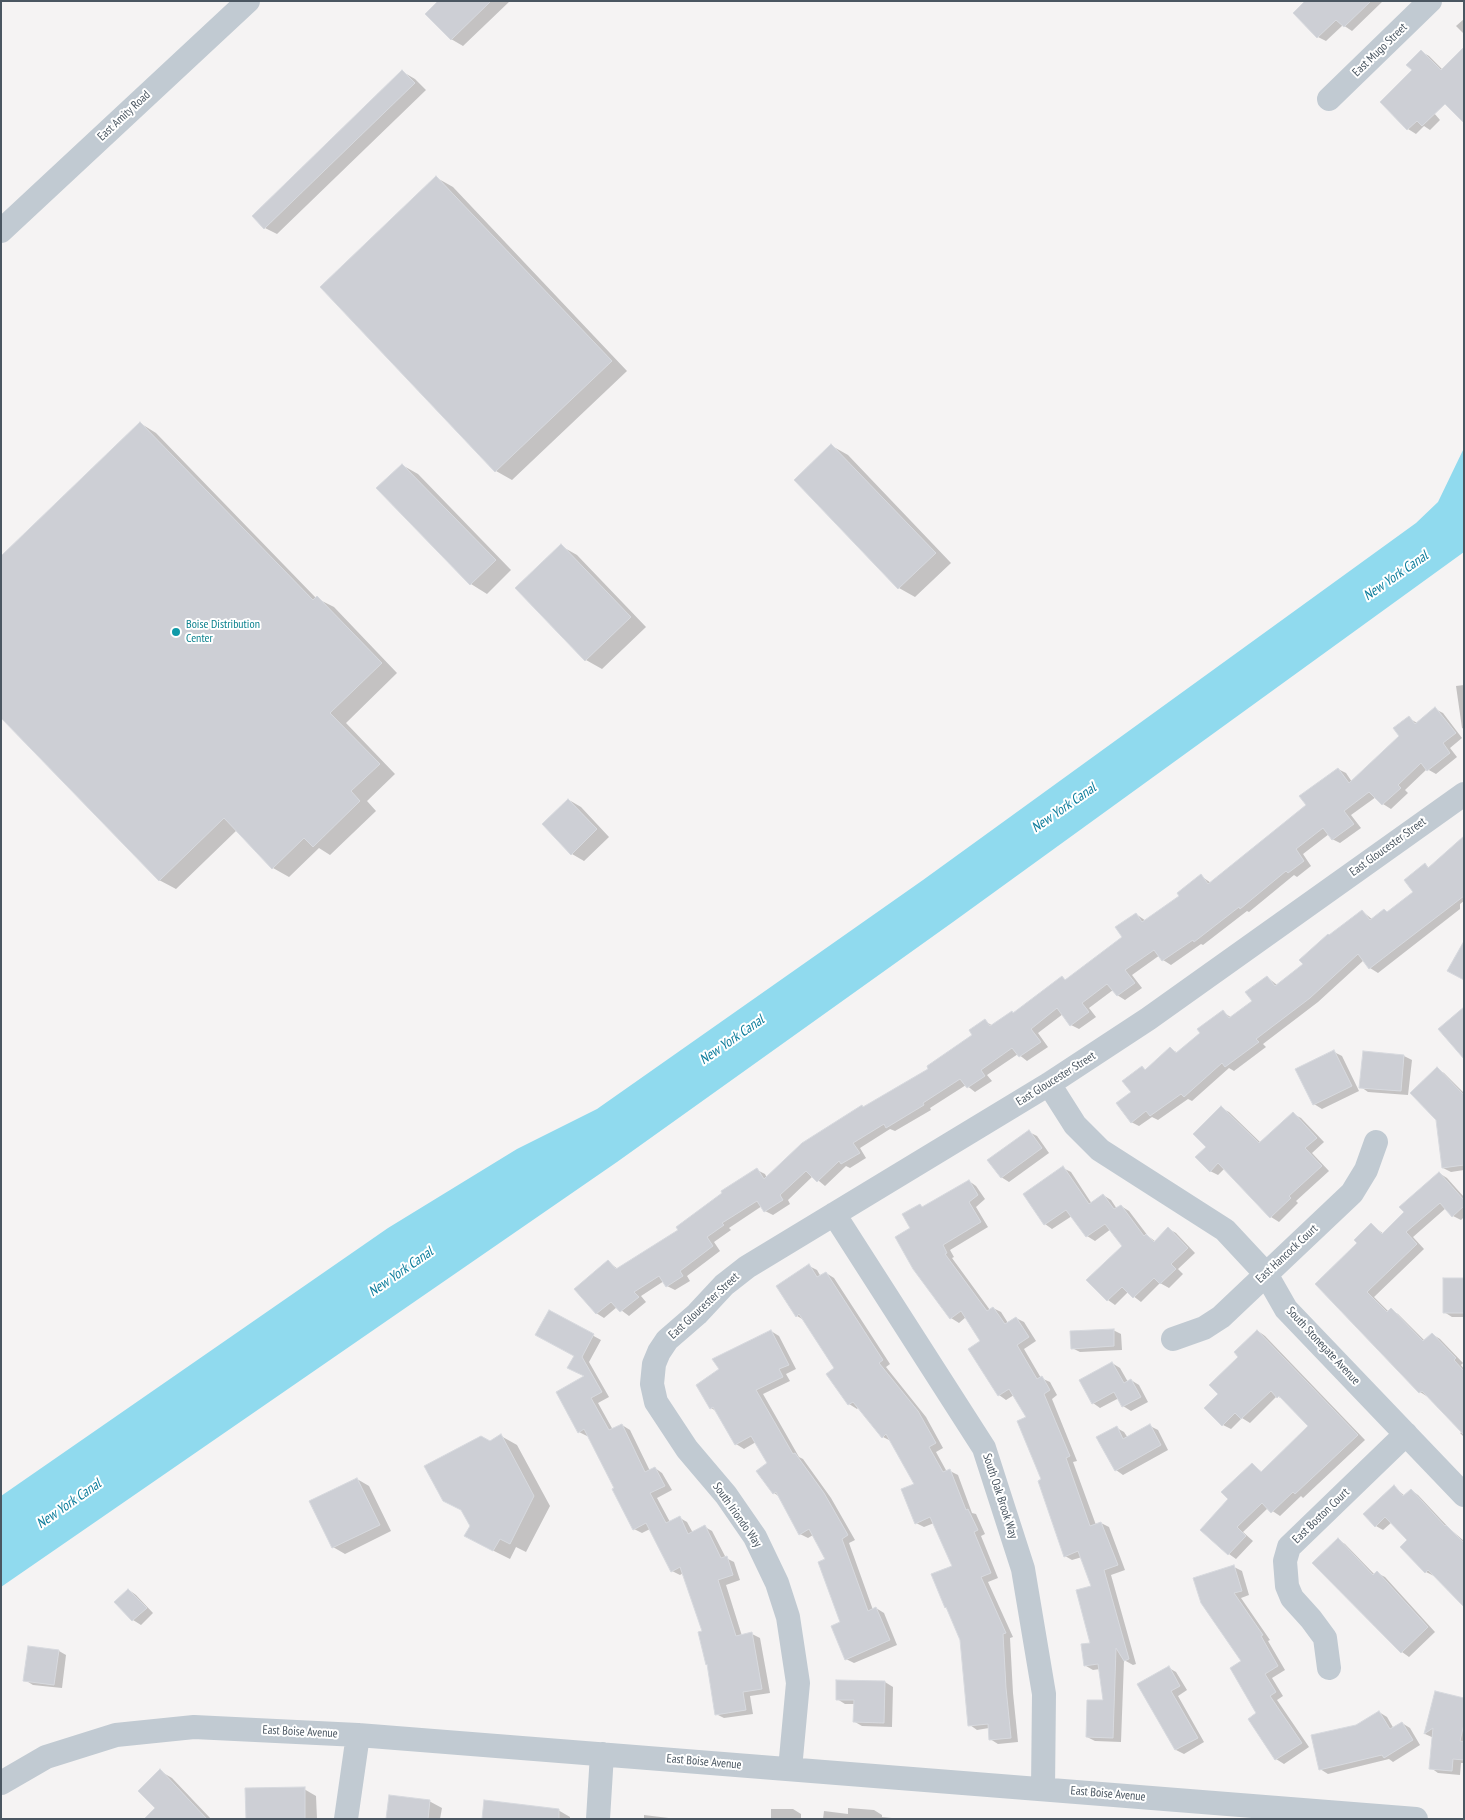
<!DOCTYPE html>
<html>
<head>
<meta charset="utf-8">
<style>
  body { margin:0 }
  #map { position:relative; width:1465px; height:1820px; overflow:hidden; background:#f5f3f3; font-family:"PT Sans Narrow",sans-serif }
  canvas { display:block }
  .frame { position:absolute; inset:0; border:2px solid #4a5661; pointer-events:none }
</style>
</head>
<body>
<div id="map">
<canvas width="1465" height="1820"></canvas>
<div class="frame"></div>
</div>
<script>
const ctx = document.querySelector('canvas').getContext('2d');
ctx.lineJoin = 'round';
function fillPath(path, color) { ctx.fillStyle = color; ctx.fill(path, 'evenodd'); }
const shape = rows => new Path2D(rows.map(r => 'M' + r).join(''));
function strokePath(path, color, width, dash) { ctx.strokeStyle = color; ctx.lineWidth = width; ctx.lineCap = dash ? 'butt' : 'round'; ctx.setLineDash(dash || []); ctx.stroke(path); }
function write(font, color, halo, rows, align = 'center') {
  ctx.font = font + ' "PT Sans Narrow",sans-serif'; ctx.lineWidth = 4; ctx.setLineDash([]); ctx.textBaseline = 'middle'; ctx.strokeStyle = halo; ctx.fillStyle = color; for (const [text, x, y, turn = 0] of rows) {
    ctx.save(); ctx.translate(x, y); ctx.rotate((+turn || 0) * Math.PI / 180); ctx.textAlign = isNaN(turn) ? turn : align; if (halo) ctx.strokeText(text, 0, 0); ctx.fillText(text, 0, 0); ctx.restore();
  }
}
fillPath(shape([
  [1464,448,1464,552,953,922,617,1162,1,1587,1,1496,388,1228,517,1149,597,1109,923,880,1416,523,1438,502]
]), '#90daee');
fillPath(shape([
  [440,1,510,1,463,46,451,39],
  [1306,1,1383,1,1352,31,1343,25,1326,41,1318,37],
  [1464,19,1464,34,1456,26],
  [1422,52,1429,56,1454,81,1428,106,1440,120,1430,130,1424,126,1416,134,1408,129,1382,102,1414,71],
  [403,72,415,79,426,90,277,234,265,228],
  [437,178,453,187,627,371,512,480,496,471],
  [140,423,156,433,316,598,334,607,397,673,346,723,395,774,367,801,376,811,330,855,319,848,289,877,273,868,237,830,176,889,159,880],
  [832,446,848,455,951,563,915,597,899,588],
  [402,465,418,474,511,570,487,594,471,584],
  [561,546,577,555,646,627,602,669,586,660],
  [1464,685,1464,729,1462,728,1456,686],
  [1435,709,1443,713,1462,738,1450,748,1457,757,1436,774,1427,769,1405,790,1408,793,1391,809,1383,804,1376,797,1351,815,1361,828,1340,843,1332,839,1329,834,1303,854,1311,866,1297,877,1294,875,1249,912,1247,911,1203,945,1201,944,1171,965,1163,960,1160,955,1132,975,1142,988,1125,1000,1117,995,1113,990,1089,1008,1096,1017,1079,1029,1071,1025,1063,1014,1038,1033,1048,1047,1027,1061,1018,1054,987,1075,992,1081,975,1092,966,1085,930,1108,931,1110,895,1131,890,1129,860,1148,866,1158,850,1168,846,1166,825,1186,813,1176,788,1200,790,1204,773,1215,765,1211,762,1206,729,1228,731,1230,714,1242,720,1251,687,1276,690,1281,675,1290,667,1286,664,1281,641,1296,646,1302,629,1316,617,1307,604,1318,596,1313,608,1262,618,1269,679,1230,757,1170,765,1174,767,1178,864,1108,930,1069,974,1035,985,1021,993,1026,1013,1014,1062,978,1066,980,1124,938,1136,914,1146,921,1181,896,1201,876,1211,883,1308,805,1338,769,1346,773,1352,782,1401,736,1409,718,1417,723],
  [569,800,581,807,609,837,584,861,572,854],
  [1464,838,1464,901,1460,904,1460,909,1378,973,1370,968,1364,960,1318,1002,1263,1044,1266,1047,1234,1071,1229,1068,1192,1101,1188,1099,1158,1120,1152,1117,1139,1126,1131,1122,1132,1093,1142,1068,1147,1070,1171,1049,1178,1053,1223,1012,1232,1018,1254,1001,1267,977,1277,985,1305,964,1329,936,1362,911,1373,920,1388,913,1415,892,1425,865,1430,868],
  [1334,1052,1342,1056,1359,1091,1322,1109,1314,1104],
  [1404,1056,1412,1060,1408,1095,1368,1092,1361,1087],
  [1437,1069,1444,1073,1464,1093,1464,1170,1451,1172,1443,1168],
  [1221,1108,1229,1112,1261,1143,1293,1114,1301,1118,1324,1142,1312,1153,1329,1171,1296,1201,1298,1203,1279,1222,1271,1217,1225,1168,1218,1175,1210,1171,1208,1147],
  [1029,1132,1037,1136,1049,1153,1009,1182,1001,1177],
  [1063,1168,1071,1172,1092,1204,1103,1195,1111,1200,1117,1209,1121,1206,1129,1211,1148,1236,1156,1242,1169,1229,1176,1233,1195,1253,1178,1269,1183,1274,1169,1288,1160,1283,1141,1302,1128,1292,1115,1305,1108,1300,1123,1246,1111,1229,1095,1241,1087,1236,1072,1216,1052,1229,1045,1224],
  [1439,1173,1447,1178,1464,1197,1464,1217,1461,1220,1453,1216,1446,1208,1413,1237,1424,1249,1374,1297,1389,1312,1391,1310,1398,1314,1425,1341,1432,1334,1440,1339,1463,1363,1461,1365,1464,1369,1464,1437,1460,1433,1462,1432,1428,1397,1420,1392,1317,1284,1358,1243,1371,1225,1384,1234,1406,1212],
  [969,1181,976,1186,985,1199,976,1207,988,1227,950,1250,954,1257,952,1258,990,1310,993,1308,1001,1312,1008,1323,1016,1318,1024,1322,1036,1341,1024,1349,1041,1378,1050,1382,1057,1395,1052,1399,1077,1461,1073,1462,1096,1525,1101,1523,1109,1527,1125,1570,1111,1575,1136,1664,1133,1665,1124,1660,1121,1742,1095,1741,1087,1737,1105,1701,1100,1669,1093,1670,1086,1666,1092,1644,1093,1586,1082,1557,1072,1560,1065,1556,1043,1480,1028,1418,1014,1395,1006,1400,999,1395,982,1341,966,1317,959,1323,951,1318,912,1229,920,1205,924,1208],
  [809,1266,817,1270,821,1277,826,1273,834,1278,890,1364,886,1367,926,1417,943,1448,936,1452,947,1472,950,1471,958,1475,972,1513,976,1514,985,1534,981,1536,998,1578,988,1582,1013,1637,1010,1638,1013,1693,1018,1742,998,1744,990,1739,989,1728,977,1730,970,1725,962,1639,948,1608,946,1607,954,1566,934,1523,924,1527,916,1523,916,1484,891,1441,883,1437,859,1407,857,1409,849,1404,836,1368,804,1320,797,1316],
  [1464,1279,1464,1317,1452,1317,1444,1312],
  [550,1312,601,1340,589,1362,609,1397,598,1403,613,1430,622,1425,630,1430,650,1471,655,1468,662,1473,672,1490,657,1498,670,1522,680,1518,687,1522,693,1533,705,1527,712,1531,726,1558,734,1562,740,1580,726,1585,742,1636,752,1634,760,1638,770,1693,750,1696,753,1714,724,1718,716,1714,704,1632,683,1573,680,1575,672,1571,650,1529,642,1533,634,1529,589,1435,587,1436,579,1432,586,1376],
  [1113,1330,1121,1334,1122,1350,1080,1352,1072,1348],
  [771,1331,779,1336,796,1369,786,1374,790,1381,763,1394,799,1457,803,1459,831,1498,855,1540,849,1543,873,1610,876,1608,884,1613,897,1645,854,1663,846,1659,841,1623,827,1560,813,1535,808,1538,800,1534,780,1497,774,1493,769,1463,756,1442,744,1449,736,1444,716,1411,711,1408],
  [1258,1331,1265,1336,1365,1440,1303,1498,1301,1496,1280,1516,1268,1508,1243,1532,1253,1541,1236,1559,1229,1554,1252,1464,1262,1472,1310,1426,1286,1401,1277,1396,1250,1423,1242,1418,1231,1429,1223,1425,1220,1395,1240,1357],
  [1112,1363,1120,1368,1128,1382,1131,1380,1139,1385,1148,1402,1131,1411,1123,1406,1119,1398,1100,1408,1093,1403],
  [1150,1426,1158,1430,1168,1450,1123,1475,1116,1470,1117,1428,1124,1432,1128,1438],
  [501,1436,517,1445,550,1506,526,1552,516,1547,510,1559,482,1545,471,1526,490,1442],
  [357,1479,369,1486,391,1531,345,1554,333,1547],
  [1394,1487,1405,1496,1411,1490,1418,1495,1450,1529,1464,1541,1464,1603,1435,1575,1434,1576,1426,1572,1409,1540,1392,1522,1383,1530,1376,1526],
  [1338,1540,1345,1544,1375,1575,1377,1573,1385,1577,1435,1632,1409,1657,1402,1652],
  [1234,1567,1242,1571,1249,1595,1241,1598,1270,1640,1268,1641,1285,1670,1272,1678,1283,1696,1277,1700,1309,1747,1284,1764,1276,1759,1249,1719,1258,1713,1243,1662,1202,1602],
  [129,1590,136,1595,153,1613,141,1625,133,1620],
  [59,1651,66,1655,62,1688,33,1685,25,1680],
  [1169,1668,1176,1672,1187,1690,1178,1696,1204,1742,1184,1754,1176,1750,1139,1685],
  [885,1682,893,1687,892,1727,862,1726,855,1722,855,1704,845,1704,837,1699],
  [1436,1693,1464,1700,1464,1763,1461,1763,1460,1775,1438,1773,1431,1768,1434,1738,1425,1734],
  [1379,1712,1387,1717,1394,1729,1402,1723,1410,1728,1420,1745,1393,1762,1389,1759,1328,1774,1320,1769,1357,1726],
  [160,1771,172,1778,211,1819,146,1819,156,1808],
  [304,1789,316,1796,317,1819,247,1819],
  [429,1801,442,1808,440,1819,388,1819],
  [848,1808,874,1810,882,1815,882,1817,902,1819,823,1819,824,1811,848,1814],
  [771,1809,793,1809,801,1814,801,1819,771,1819],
  [558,1810,570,1817,570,1819,483,1819],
  [644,1815,677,1819,644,1819]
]), '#0003');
const building = shape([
  [438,1,491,1,451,40,425,14,438,1],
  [1305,1,1371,1,1344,27,1336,20,1317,38,1293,13,1305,1],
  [1464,47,1464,123,1445,104,1422,126,1417,121,1407,130,1380,102,1412,70,1406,65,1421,50,1441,70,1464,47],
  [402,70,415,83,264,229,252,216,402,70],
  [436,176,612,361,495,472,320,287,436,176],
  [140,422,313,600,317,596,382,663,330,713,380,764,351,791,360,801,313,847,304,838,272,869,224,818,159,881,1,718,1,556,140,422],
  [831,444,936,553,898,589,794,480,831,444],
  [402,464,496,560,470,585,376,488,402,464],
  [561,544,631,617,585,661,515,588,561,544],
  [1435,707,1456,733,1443,743,1450,753,1427,771,1421,763,1398,785,1401,788,1382,805,1369,792,1344,811,1354,824,1332,840,1323,828,1296,849,1304,861,1288,873,1286,871,1240,909,1239,907,1194,942,1193,940,1162,961,1154,950,1125,970,1135,983,1117,996,1107,984,1082,1003,1089,1012,1070,1026,1057,1008,1031,1029,1041,1042,1019,1057,1012,1048,981,1070,985,1076,967,1088,960,1079,923,1103,924,1105,886,1128,884,1124,853,1143,860,1153,841,1164,839,1161,817,1182,806,1171,780,1195,783,1200,764,1212,757,1201,722,1223,724,1225,707,1237,713,1246,680,1271,683,1276,666,1287,659,1276,634,1292,639,1297,620,1312,611,1302,596,1314,574,1289,608,1260,616,1269,678,1230,676,1227,722,1193,721,1191,757,1168,764,1179,802,1143,862,1105,863,1107,928,1069,927,1066,972,1035,969,1030,985,1019,990,1026,1012,1011,1013,1013,1062,976,1065,980,1122,937,1115,927,1136,913,1142,922,1179,896,1177,893,1201,874,1208,884,1306,805,1299,796,1338,768,1349,783,1399,736,1393,728,1409,716,1415,724,1435,707],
  [568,799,597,829,571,855,542,824,568,799],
  [1464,836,1464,896,1369,969,1358,954,1310,998,1256,1039,1259,1042,1225,1067,1222,1063,1184,1097,1181,1094,1150,1116,1146,1111,1131,1123,1116,1103,1131,1092,1122,1081,1142,1066,1145,1070,1170,1047,1176,1053,1200,1033,1197,1029,1223,1010,1229,1018,1252,1001,1245,992,1267,976,1275,986,1303,964,1299,960,1328,934,1329,935,1362,910,1370,920,1384,909,1387,912,1413,892,1404,880,1425,863,1428,868,1464,836],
  [1464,941,1464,980,1447,971,1464,941],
  [1464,1007,1464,1059,1438,1029,1464,1007],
  [1334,1050,1352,1086,1313,1105,1295,1069,1334,1050],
  [1363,1051,1404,1055,1401,1091,1359,1088,1363,1051],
  [1437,1067,1464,1095,1464,1165,1442,1168,1436,1120,1410,1093,1437,1067],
  [1221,1106,1259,1143,1293,1112,1317,1138,1305,1148,1322,1166,1289,1196,1291,1198,1270,1218,1218,1163,1210,1172,1195,1157,1206,1147,1193,1134,1221,1106],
  [1029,1130,1042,1148,1001,1178,987,1160,1029,1130],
  [1063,1166,1089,1204,1103,1194,1114,1209,1121,1205,1144,1236,1146,1234,1154,1242,1168,1227,1188,1248,1171,1264,1176,1269,1160,1284,1154,1278,1133,1298,1122,1287,1107,1301,1086,1280,1122,1246,1105,1224,1086,1237,1066,1210,1044,1225,1023,1194,1063,1166],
  [1439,1172,1464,1200,1464,1206,1452,1217,1440,1203,1406,1232,1417,1244,1367,1292,1387,1312,1391,1308,1423,1341,1432,1333,1456,1358,1454,1360,1464,1371,1464,1435,1422,1391,1419,1393,1315,1284,1357,1243,1354,1240,1371,1223,1382,1234,1404,1212,1399,1207,1439,1172],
  [969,1180,978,1195,969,1202,981,1222,943,1245,947,1253,945,1254,987,1311,993,1307,1005,1324,1016,1317,1029,1337,1017,1345,1037,1379,1042,1376,1050,1390,1044,1394,1070,1456,1066,1458,1090,1526,1101,1522,1118,1565,1104,1570,1129,1659,1124,1661,1116,1648,1113,1738,1086,1737,1087,1700,1103,1700,1098,1664,1084,1666,1081,1644,1090,1643,1076,1590,1091,1586,1078,1551,1064,1557,1038,1481,1041,1479,1017,1421,1026,1417,1009,1389,998,1396,968,1349,980,1341,961,1311,950,1319,913,1269,895,1237,910,1228,902,1214,920,1204,922,1207,969,1180],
  [809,1264,817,1277,826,1272,883,1360,879,1363,918,1411,936,1443,929,1447,943,1472,950,1469,966,1510,968,1509,978,1530,974,1532,991,1573,981,1577,1006,1633,1003,1634,1006,1688,1011,1738,989,1740,988,1724,968,1726,960,1640,946,1607,945,1608,931,1574,952,1566,930,1517,915,1524,901,1489,914,1484,886,1434,882,1438,853,1402,848,1405,826,1374,834,1368,799,1314,796,1317,776,1286,809,1264],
  [1443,1278,1464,1278,1464,1313,1443,1313,1443,1278],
  [549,1310,594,1334,582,1357,602,1392,591,1398,609,1430,622,1424,645,1472,655,1467,665,1486,650,1493,666,1523,680,1516,688,1534,705,1525,721,1558,727,1556,733,1575,718,1580,736,1636,752,1632,762,1689,743,1692,746,1710,715,1715,707,1664,706,1665,698,1632,702,1631,680,1567,671,1572,646,1523,633,1530,612,1489,614,1488,584,1429,578,1433,556,1392,584,1376,567,1368,574,1356,535,1335,549,1310],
  [1114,1329,1114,1346,1071,1349,1070,1331,1114,1329],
  [771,1330,789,1365,779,1369,783,1377,756,1390,793,1454,795,1453,824,1493,848,1535,842,1539,868,1611,876,1607,890,1640,845,1660,831,1626,840,1622,818,1562,825,1559,809,1529,799,1535,776,1492,773,1494,756,1471,767,1463,751,1436,735,1445,713,1407,710,1409,696,1385,719,1369,712,1359,771,1330],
  [1257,1330,1358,1435,1295,1494,1293,1492,1271,1513,1262,1503,1237,1527,1246,1536,1228,1555,1200,1530,1228,1499,1221,1492,1252,1463,1261,1472,1308,1426,1279,1396,1277,1398,1271,1391,1241,1419,1235,1413,1222,1426,1204,1408,1218,1394,1209,1385,1238,1357,1234,1352,1257,1330],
  [1112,1362,1124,1383,1131,1379,1141,1397,1122,1407,1114,1392,1092,1404,1079,1380,1112,1362],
  [1150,1424,1161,1445,1115,1471,1096,1437,1117,1426,1123,1439,1150,1424],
  [501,1434,534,1496,510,1544,500,1539,493,1551,464,1536,470,1526,461,1510,443,1501,424,1466,481,1436,490,1441,501,1434],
  [357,1478,380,1525,332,1548,309,1501,357,1478],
  [1394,1485,1403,1496,1411,1489,1445,1526,1446,1525,1464,1543,1464,1607,1428,1570,1425,1573,1400,1547,1407,1540,1385,1517,1375,1527,1363,1514,1394,1485],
  [1338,1538,1373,1575,1377,1571,1428,1627,1401,1653,1312,1563,1338,1538],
  [1234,1565,1242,1591,1234,1593,1263,1635,1261,1636,1278,1666,1265,1674,1276,1692,1270,1696,1302,1743,1275,1760,1248,1719,1256,1713,1230,1668,1241,1661,1201,1603,1193,1578,1234,1565],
  [128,1589,147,1608,132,1621,114,1602,128,1589],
  [28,1646,59,1650,54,1685,23,1681,28,1646],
  [1169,1666,1180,1686,1171,1691,1198,1738,1175,1750,1137,1684,1169,1666],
  [836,1680,885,1681,884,1723,853,1722,854,1700,836,1700,836,1680],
  [1435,1691,1464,1698,1464,1724,1460,1741,1464,1742,1464,1760,1453,1759,1452,1771,1429,1769,1433,1728,1424,1734,1435,1691],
  [1379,1711,1390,1729,1402,1722,1413,1740,1384,1758,1382,1755,1319,1770,1311,1735,1356,1725,1379,1711],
  [160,1769,207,1819,144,1819,155,1808,138,1791,160,1769],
  [305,1787,305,1819,246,1819,245,1788,305,1787],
  [389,1795,430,1800,428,1819,386,1819,389,1795],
  [484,1800,559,1809,559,1819,482,1819,484,1800]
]);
fillPath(building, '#cdcfd5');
strokePath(building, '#d7d9de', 1);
strokePath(shape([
  [1329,99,1430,1],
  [1,231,248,1],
  [1049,1084,1075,1125,1100,1150,1225,1230,1266,1274,1286,1309,1464,1495],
  [834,1214,984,1448,1023,1569,1044,1694,1043,1789],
  [1173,1339,1204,1328,1221,1317,1352,1193,1366,1170,1376,1142],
  [1329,1668,1325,1638,1311,1619,1292,1598,1287,1586,1285,1561,1289,1547,1406,1434],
  [790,1769,798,1683,788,1617,777,1583,755,1537,726,1495,687,1449,656,1402,652,1384,654,1364,659,1352,667,1340,697,1314,724,1285,747,1267,1049,1084,1148,1019,1464,794],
  [1,1783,46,1757,116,1735,194,1727,358,1735,1416,1819],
  [346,1819,358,1735],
  [598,1819,602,1754]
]), '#c1cad2', 24);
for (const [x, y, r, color] of [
  [176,632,5,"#0f9aa8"]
]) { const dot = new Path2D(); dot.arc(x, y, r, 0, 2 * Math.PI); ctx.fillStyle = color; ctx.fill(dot); strokePath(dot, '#fff', 2); }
write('12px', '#4a5661', '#fff', [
  ["East Mugo Street",1380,50,-44],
  ["East Amity Road",124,116,-43],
  ["East Gloucester Street",1388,847,-36],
  ["East Gloucester Street",1056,1079,-32],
  ["East Hancock Court",1287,1254,-43],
  ["East Gloucester Street",704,1306,-43],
  ["South Stonegate Avenue",1323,1346,47],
  ["South Oak Brook Way",1000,1496,72],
  ["South Iriondo Way",737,1515,55],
  ["East Boston Court",1321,1516,-44],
  ["East Boise Avenue",300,1732,3],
  ["East Boise Avenue",704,1762,5],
  ["East Boise Avenue",1108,1794,5]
]);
write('12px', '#0d838f', '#fff', [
  ["Boise Distribution",186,625],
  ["Center",186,639]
], 'left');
write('italic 14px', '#0c7c9b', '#fff', [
  ["New York Canal",1396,576,-35],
  ["New York Canal",1064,808,-35],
  ["New York Canal",732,1040,-35],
  ["New York Canal",401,1272,-35],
  ["New York Canal",69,1504,-35]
]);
</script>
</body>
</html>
